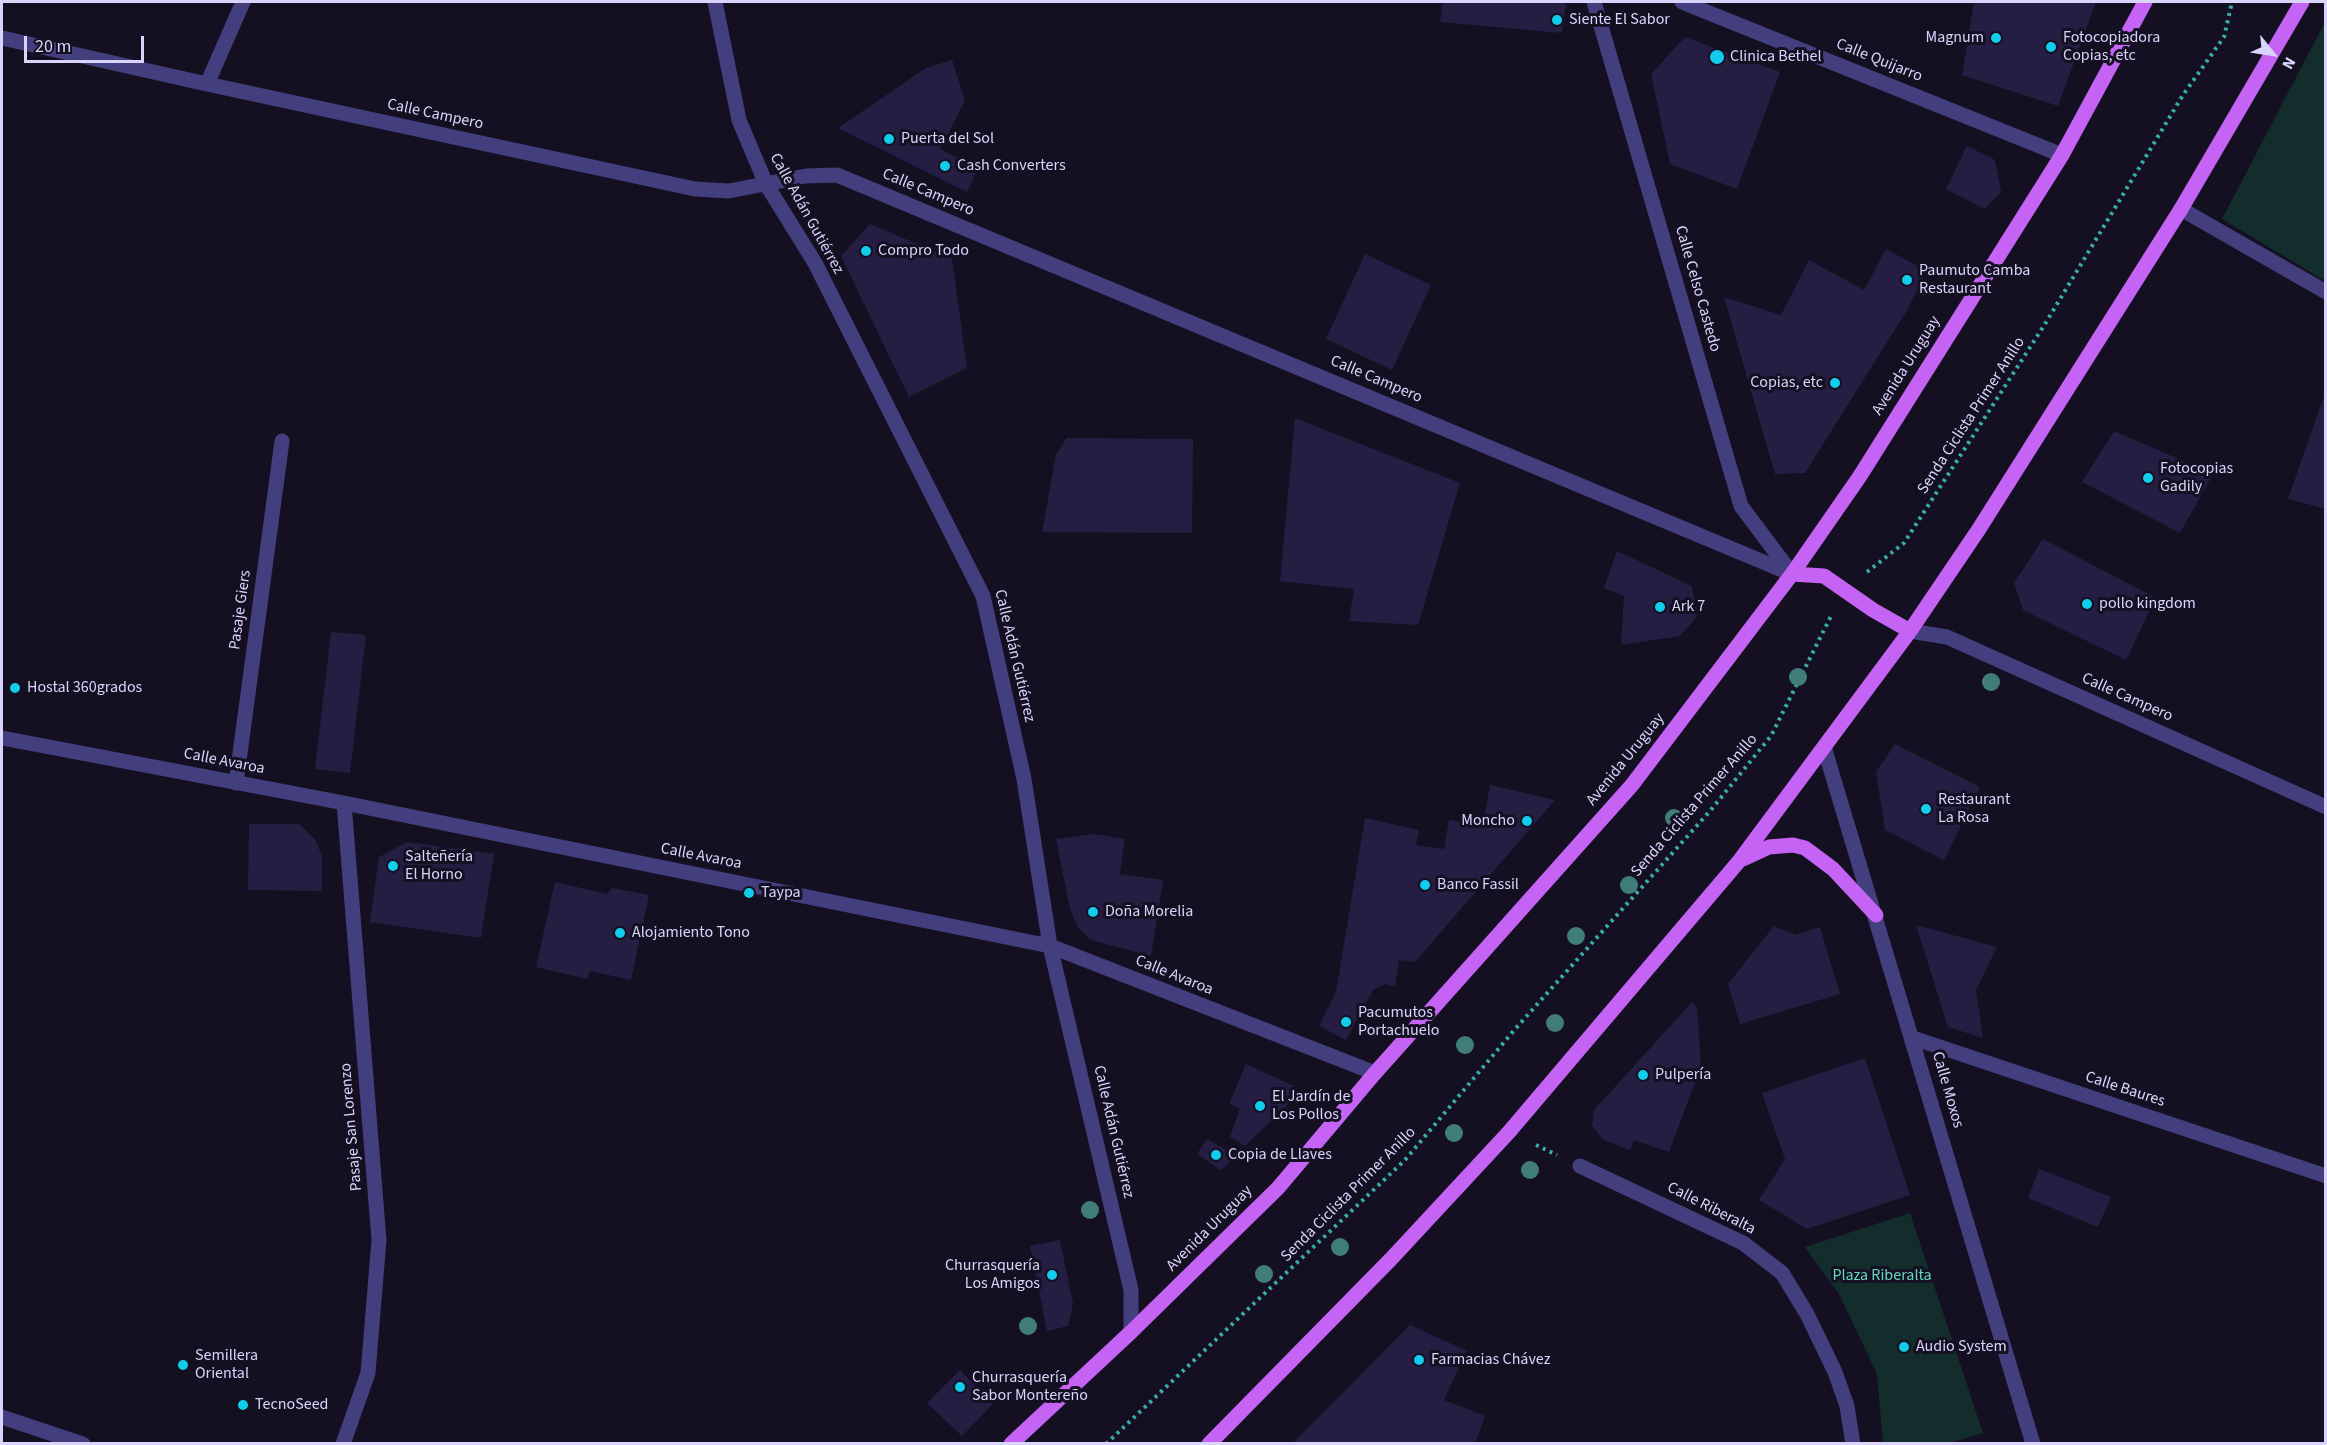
<!DOCTYPE html>
<html>
<head>
<meta charset="utf-8">
<style>
  body { margin:0 }
  #map { position:relative; width:2327px; height:1445px; overflow:hidden; background:#141022; font-family:"Source Sans 3",sans-serif }
  canvas { display:block }
  .frame { position:absolute; inset:0; border:3px solid #dad4fc; pointer-events:none }
  .north { position:absolute; left:2243px; top:24px; width:60px; height:60px; -webkit-text-stroke:4px #141022; paint-order:stroke; rotate:120deg; font-size:16px; font-weight:700; line-height:24px; text-align:center; color:#dad4fc }
  .north::after { content:''; display:block; margin:auto; width:21px; height:27px; background:#dad4fc; clip-path:polygon(50% 0,100% 100%,50% 72%,0 100%) }
  .scale { position:absolute; left:24px; top:36px; width:120px; height:27px; box-sizing:border-box; border:3px solid #dad4fc; border-top:0; padding-left:8px; font-size:18px; line-height:21px; white-space:nowrap; color:#dad4fc; -webkit-text-stroke:4px #141022; paint-order:stroke }
</style>
</head>
<body>
<div id="map">
<canvas width="2327" height="1445"></canvas>
<div class="frame"></div>
<div class="north">N</div>
<div class="scale">20 m</div>
</div>
<script>
const ctx = document.querySelector('canvas').getContext('2d');
ctx.lineJoin = 'round';
function fillPath(path, color) { ctx.fillStyle = color; ctx.fill(path, 'evenodd'); }
const shape = rows => new Path2D(rows.map(r => 'M' + r).join(''));
function strokePath(path, color, width, dash) { ctx.strokeStyle = color; ctx.lineWidth = width; ctx.lineCap = dash ? 'butt' : 'round'; ctx.setLineDash(dash || []); ctx.stroke(path); }
function write(font, color, halo, rows, align = 'center') {
  ctx.font = font + ' "Source Sans 3",sans-serif'; ctx.lineWidth = 6; ctx.setLineDash([]); ctx.textBaseline = 'middle'; ctx.strokeStyle = halo; ctx.fillStyle = color; for (const [text, x, y, turn = 0] of rows) {
    ctx.save(); ctx.translate(x, y); ctx.rotate((+turn || 0) * Math.PI / 180); ctx.textAlign = isNaN(turn) ? turn : align; if (halo) ctx.strokeText(text, 0, 0); ctx.fillText(text, 0, 0); ctx.restore();
  }
}
fillPath(shape([
  [2325,22,2325,281,2222,219],
  [1910,1213,1983,1433,1950,1443,1883,1443,1877,1374,1839,1294,1805,1247]
]), '#132c2c');
fillPath(shape([
  [1443,2,1563,2,1566,5,1562,33,1440,22],
  [1974,2,2096,2,2058,106,1962,75],
  [1685,37,1780,72,1737,189,1670,164,1651,74],
  [952,60,965,101,940,149,978,168,967,192,838,128,926,68],
  [1967,146,1995,160,2001,192,1985,209,1946,189],
  [870,224,952,259,967,368,909,397,841,256],
  [1886,249,1927,271,1906,312,1805,473,1775,474,1724,297,1781,315,1809,260,1864,290],
  [1365,254,1431,285,1392,370,1326,339],
  [2325,393,2326,393,2326,509,2288,499],
  [1295,418,1460,483,1418,625,1349,621,1354,589,1280,581],
  [2114,431,2213,474,2180,533,2082,482],
  [1066,438,1193,439,1192,533,1042,532,1056,455],
  [2043,539,2156,598,2126,660,2023,610,2014,583],
  [1617,551,1692,586,1697,617,1680,636,1621,645,1624,596,1604,588],
  [331,632,366,635,350,773,315,769],
  [1895,744,1980,787,1944,860,1885,830,1876,772],
  [1490,785,1555,800,1415,962,1399,960,1395,986,1385,984,1373,990,1346,1040,1319,1026,1336,992,1365,818,1419,830,1416,845,1444,849,1449,820,1483,826],
  [249,824,299,824,315,839,322,856,322,891,248,890],
  [1094,834,1125,839,1120,874,1163,880,1151,956,1091,940,1078,928,1070,909,1056,839],
  [407,842,494,854,481,938,370,922,379,857],
  [555,882,607,894,612,888,649,895,631,980,590,971,587,979,536,967],
  [1916,925,1997,947,1976,990,1983,1038,1948,1027],
  [1774,926,1795,935,1820,927,1840,994,1740,1024,1728,984],
  [1692,1002,1697,1008,1701,1066,1669,1152,1634,1140,1630,1150,1602,1139,1592,1125,1594,1110],
  [1865,1058,1910,1195,1807,1229,1759,1200,1785,1159,1762,1093],
  [1246,1064,1294,1086,1297,1091,1296,1097,1245,1146,1230,1137,1240,1108,1229,1104],
  [1207,1139,1236,1156,1221,1170,1197,1154],
  [2039,1169,2111,1197,2098,1227,2028,1198],
  [1060,1240,1073,1304,1068,1326,1047,1331,1030,1246],
  [1410,1325,1467,1351,1444,1400,1485,1416,1475,1444,1292,1444],
  [960,1370,993,1404,962,1436,927,1403]
]), '#261d42');
strokePath(shape([
  [1867,572,1904,543,2045,324,2183,95,2224,37,2232,2],
  [1536,1145,1557,1155],
  [1106,1444,1405,1160,1516,1028,1710,811,1771,736,1831,616]
]), '#38adaa', 4, [3, 4.5]);
strokePath(shape([
  [715,2,739,120,766,184,815,263,983,596,1024,779,1050,946,1131,1290,1131,1332],
  [1594,2,1741,506,1792,574],
  [1682,2,2062,155],
  [2,38,207,84,695,189,729,191,806,176,837,175,1792,574],
  [207,84,243,2],
  [2181,209,2326,292],
  [1910,631,1947,637,2326,807],
  [2,738,344,803,1050,946,1375,1073],
  [1824,747,2033,1444],
  [236,783,282,441],
  [1913,1038,2326,1176],
  [1580,1166,1743,1243,1782,1273,1807,1314,1835,1372,1847,1406,1853,1444],
  [2,1417,83,1444],
  [343,1444,368,1373,379,1240,344,803]
]), '#433e7e', 15);
strokePath(shape([
  [1792,574,1824,576,1873,610,1910,631],
  [1743,859,1769,847,1793,845,1805,848,1833,869,1876,915],
  [1011,1444,1131,1332,1278,1188,1375,1073,1632,785,1792,574,1860,476,2062,155,2145,2],
  [1209,1444,1391,1259,1509,1132,1740,860,1910,631,1979,529,2181,209,2302,2]
]), '#c463f4', 15);
ctx.fillStyle = '#417d78';
for (const [x, y] of [
  [1798,677],
  [1991,682],
  [1674,818],
  [1629,885],
  [1576,936],
  [1555,1023],
  [1465,1045],
  [1454,1133],
  [1530,1170],
  [1090,1210],
  [1340,1247],
  [1264,1274],
  [1028,1326]
]) { ctx.beginPath(); ctx.arc(x, y, 9, 0, 2 * Math.PI); ctx.fill(); }
for (const [x, y, r, color] of [
  [1557,20,6,"#11cceb"],
  [1996,38,6,"#11cceb"],
  [2051,47,6,"#11cceb"],
  [1717,57,8,"#11cceb"],
  [889,139,6,"#11cceb"],
  [945,166,6,"#11cceb"],
  [866,251,6,"#11cceb"],
  [1907,280,6,"#11cceb"],
  [1835,383,6,"#11cceb"],
  [2148,478,6,"#11cceb"],
  [2087,604,6,"#11cceb"],
  [1660,607,6,"#11cceb"],
  [15,688,6,"#11cceb"],
  [1926,809,6,"#11cceb"],
  [1527,821,6,"#11cceb"],
  [393,866,6,"#11cceb"],
  [1425,885,6,"#11cceb"],
  [749,893,6,"#11cceb"],
  [1093,912,6,"#11cceb"],
  [620,933,6,"#11cceb"],
  [1346,1022,6,"#11cceb"],
  [1643,1075,6,"#11cceb"],
  [1260,1106,6,"#11cceb"],
  [1216,1155,6,"#11cceb"],
  [1052,1275,6,"#11cceb"],
  [1904,1347,6,"#11cceb"],
  [1419,1360,6,"#11cceb"],
  [183,1365,6,"#11cceb"],
  [960,1387,6,"#11cceb"],
  [243,1405,6,"#11cceb"]
]) { const dot = new Path2D(); dot.arc(x, y, r, 0, 2 * Math.PI); ctx.fillStyle = color; ctx.fill(dot); strokePath(dot, '#141022', 2); }
write('16px', '#dad4fc', '#141022', [
  ["Siente El Sabor",1569,20],
  ["Magnum",1984,38,"right"],
  ["Fotocopiadora",2063,38],
  ["Copias, etc",2063,56],
  ["Clinica Bethel",1730,57],
  ["Puerta del Sol",901,139],
  ["Cash Converters",957,166],
  ["Compro Todo",878,251],
  ["Paumuto Camba",1919,271],
  ["Restaurant",1919,289],
  ["Copias, etc",1823,383,"right"],
  ["Fotocopias",2160,469],
  ["Gadily",2160,487],
  ["pollo kingdom",2099,604],
  ["Ark 7",1672,607],
  ["Hostal 360grados",27,688],
  ["Restaurant",1938,800],
  ["La Rosa",1938,818],
  ["Moncho",1515,821,"right"],
  ["Salteñería",405,857],
  ["El Horno",405,875],
  ["Banco Fassil",1437,885],
  ["Taypa",761,893],
  ["Doña Morelia",1105,912],
  ["Alojamiento Tono",632,933],
  ["Pacumutos",1358,1013],
  ["Portachuelo",1358,1031],
  ["Pulpería",1655,1075],
  ["El Jardín de",1272,1097],
  ["Los Pollos",1272,1115],
  ["Copia de Llaves",1228,1155],
  ["Churrasquería",1040,1266,"right"],
  ["Los Amigos",1040,1284,"right"],
  ["Audio System",1916,1347],
  ["Semillera",195,1356],
  ["Oriental",195,1374],
  ["Farmacias Chávez",1431,1360],
  ["Churrasquería",972,1378],
  ["Sabor Montereño",972,1396],
  ["TecnoSeed",255,1405]
], 'left');
write('16px', '#dad4fc', '#141022', [
  ["Calle Quijarro",1879,61,22],
  ["Calle Campero",435,115,12],
  ["Calle Campero",928,193,23],
  ["Calle Adán Gutiérrez",806,214,61],
  ["Calle Celso Castedo",1697,289,74],
  ["Avenida Uruguay",1907,366,-58],
  ["Calle Campero",1376,380,23],
  ["Senda Ciclista Primer Anillo",1972,416,-57],
  ["Pasaje Giers",241,610,-82],
  ["Calle Adán Gutiérrez",1014,656,77],
  ["Calle Campero",2127,698,24],
  ["Avenida Uruguay",1626,760,-51],
  ["Calle Avaroa",224,762,11],
  ["Senda Ciclista Primer Anillo",1695,806,-49],
  ["Calle Avaroa",701,857,11],
  ["Calle Avaroa",1174,976,22],
  ["Calle Moxos",1947,1090,74],
  ["Calle Baures",2125,1090,18],
  ["Pasaje San Lorenzo",352,1127,-95],
  ["Calle Adán Gutiérrez",1113,1132,77],
  ["Senda Ciclista Primer Anillo",1349,1195,-45],
  ["Calle Riberalta",1711,1209,27],
  ["Avenida Uruguay",1210,1229,-45]
]);
write('16px', '#65d7bf', '#141022', [
  ["Plaza Riberalta",1882,1276]
]);
</script>
</body>
</html>
